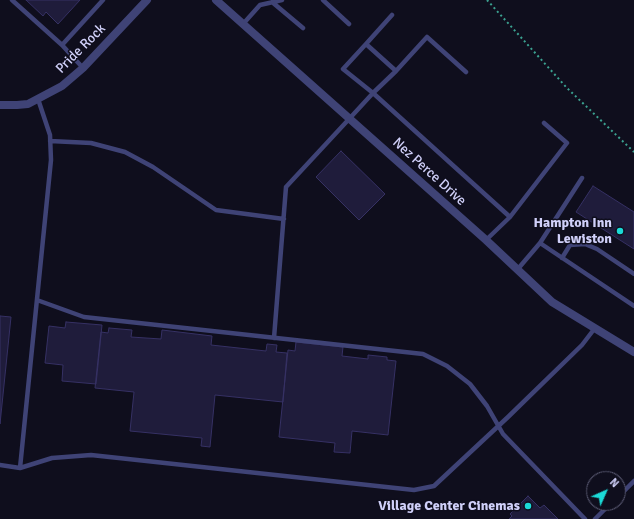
<!DOCTYPE html>
<html>
<head>
<meta charset="utf-8">
<style>
  body { margin:0 }
  #map { position:relative; width:634px; height:519px; overflow:hidden; background:#0f0e1d; font-family:Signika,sans-serif }
  canvas { display:block }
  .north { position:absolute; left:586px; top:471px; width:40px; height:40px; box-sizing:border-box; background:#0f0e1d; border:1px solid #5c5c75; border-radius:50%; rotate:45deg; font-size:11px; font-weight:700; line-height:16px; text-align:center; color:#d0d0f9 }
  .north::after { content:''; display:block; margin:auto; width:14px; height:18px; background:#1bdad7; clip-path:polygon(50% 0,100% 100%,50% 72%,0 100%) }
</style>
</head>
<body>
<div id="map">
<canvas width="634" height="519"></canvas>
<div class="north">N</div>
</div>
<script>
const ctx = document.querySelector('canvas').getContext('2d');
ctx.lineJoin = 'round';
function fillPath(path, color) { ctx.fillStyle = color; ctx.fill(path, 'evenodd'); }
const shape = rows => new Path2D(rows.map(r => 'M' + r).join(''));
function strokePath(path, color, width, dash) { ctx.strokeStyle = color; ctx.lineWidth = width; ctx.lineCap = dash ? 'butt' : 'round'; ctx.setLineDash(dash || []); ctx.stroke(path); }
function write(font, color, halo, rows, align = 'center') {
  ctx.font = font + ' Signika,sans-serif'; ctx.lineWidth = 3; ctx.setLineDash([]); ctx.textBaseline = 'middle'; ctx.strokeStyle = halo; ctx.fillStyle = color; for (const [text, x, y, turn = 0] of rows) {
    ctx.save(); ctx.translate(x, y); ctx.rotate((+turn || 0) * Math.PI / 180); ctx.textAlign = isNaN(turn) ? turn : align; if (halo) ctx.strokeText(text, 0, 0); ctx.fillText(text, 0, 0); ctx.restore();
  }
}
const building = shape([
  [26,0,80,0,58,24,46,12,43,16,26,0],
  [341,151,385,194,359,220,316,177,341,151],
  [593,186,634,212,634,249,576,212,593,186],
  [0,316,11,317,0,424,0,316],
  [66,322,102,325,96,384,62,381,63,365,45,363,49,326,65,328,66,322],
  [109,328,132,330,131,337,161,339,162,330,212,336,211,345,266,351,267,344,277,345,276,352,287,353,283,402,215,395,210,447,201,446,202,438,130,431,134,392,95,388,101,332,108,333,109,328],
  [296,342,343,347,342,356,368,359,368,355,387,357,387,360,396,361,388,435,352,431,350,453,334,452,335,443,279,437,288,350,295,351,296,342],
  [528,496,540,508,544,505,558,519,509,519,512,516,510,514,528,496]
]);
fillPath(building, '#1f1c3b');
strokePath(building, '#363164', 1);
strokePath(shape([
  [487,0,567,88,634,152]
]), '#3ba190', 2, [2, 3]);
strokePath(shape([
  [12,0,62,45,83,68],
  [323,0,349,24],
  [272,2,303,28],
  [243,24,260,5,282,0],
  [366,44,392,15],
  [62,45,103,0],
  [396,71,427,37,466,72],
  [50,141,91,143,125,152,153,167,216,210,284,219],
  [510,217,567,143,544,123],
  [540,243,582,178],
  [562,258,570,245,585,244,597,249,634,274],
  [517,270,540,243,634,306],
  [37,300,84,317,423,354,447,366,470,384,487,406,503,434,585,519],
  [274,338,286,187,350,118,373,93,396,71,366,44,343,69,373,93,510,217,486,240],
  [0,465,20,468,52,458,91,455,414,490,434,486,508,417,582,345,595,328],
  [20,468,51,160,50,135,38,99],
  [618,497,634,481],
  [595,519,611,503]
]), '#3f4376', 4.5);
strokePath(shape([
  [0,105,17,105,28,104,62,86,83,68,147,0]
]), '#3f4376', 8);
strokePath(shape([
  [216,0,486,240,552,302,634,352]
]), '#3f4376', 8);
for (const [x, y, r, color] of [
  [620,231,4,"#1bdad7"],
  [528,506,4,"#1bdad7"]
]) { const dot = new Path2D(); dot.arc(x, y, r, 0, 2 * Math.PI); ctx.fillStyle = color; ctx.fill(dot); strokePath(dot, '#0f0e1d', 1.5); }
write('14px', '#d0d0f9', '#0f0e1d', [
  ["Pride Rock",81,49,-45],
  ["Nez Perce Drive",429,172,42]
]);
write('bold 14px', '#d0d0f9', '#0f0e1d', [
  ["Hampton Inn",612,223],
  ["Lewiston",612,239],
  ["Village Center Cinemas",520,506]
], 'right');
</script>
</body>
</html>
